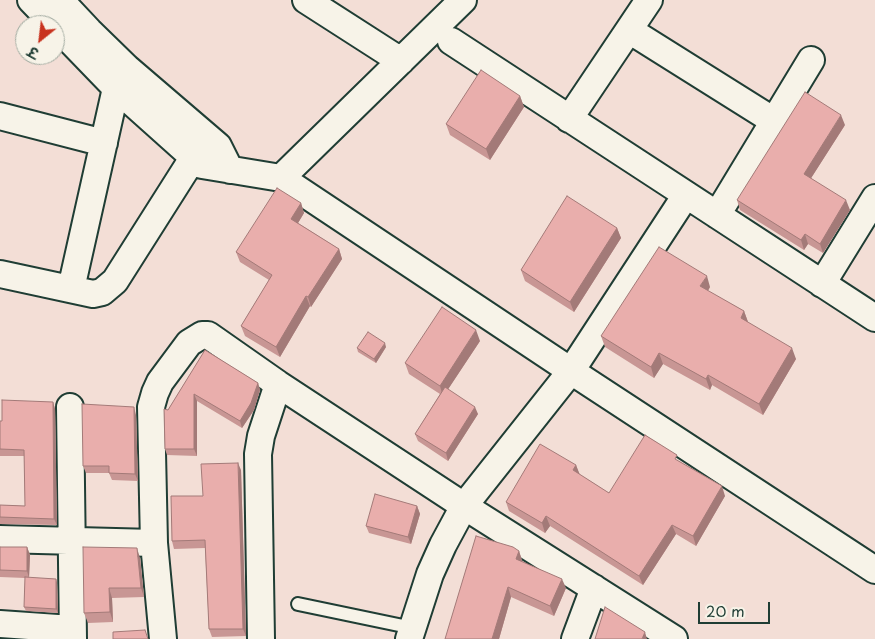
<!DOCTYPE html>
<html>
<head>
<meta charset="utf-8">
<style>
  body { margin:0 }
  #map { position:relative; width:875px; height:639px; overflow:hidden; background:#f3ded6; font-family:"Playpen Sans","Playpen Sans Deva",sans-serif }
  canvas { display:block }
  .north { position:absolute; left:15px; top:15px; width:50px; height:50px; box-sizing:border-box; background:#f7f3e8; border:1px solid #a1aaa0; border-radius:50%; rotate:209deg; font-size:14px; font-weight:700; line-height:20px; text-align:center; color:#1f3d34 }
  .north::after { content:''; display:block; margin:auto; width:18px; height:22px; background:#c8321e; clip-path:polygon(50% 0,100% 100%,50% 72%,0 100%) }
  .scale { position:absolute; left:698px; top:602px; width:72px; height:22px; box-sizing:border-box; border:2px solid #1f3d34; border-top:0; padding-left:6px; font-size:15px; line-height:18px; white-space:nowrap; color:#1f3d34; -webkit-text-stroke:4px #f7f3e8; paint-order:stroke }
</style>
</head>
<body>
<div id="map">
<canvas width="875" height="639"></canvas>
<div class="north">उ</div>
<div class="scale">20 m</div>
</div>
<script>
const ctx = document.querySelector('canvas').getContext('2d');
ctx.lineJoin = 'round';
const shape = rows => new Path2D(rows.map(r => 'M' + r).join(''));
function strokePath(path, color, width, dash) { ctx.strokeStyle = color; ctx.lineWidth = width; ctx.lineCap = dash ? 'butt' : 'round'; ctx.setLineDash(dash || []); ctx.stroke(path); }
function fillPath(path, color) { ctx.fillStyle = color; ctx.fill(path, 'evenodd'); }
const lane = shape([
  [298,604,413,628]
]);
const street = shape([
  [31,0,116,88,202,165,281,178,571,371,875,570],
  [60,0,89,31,127,68,218,146,230,170],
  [306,0,401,61],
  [629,30,774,121],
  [451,41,875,318],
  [0,116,104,143],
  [569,119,649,0],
  [281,178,463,0],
  [717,215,811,60],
  [0,274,93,294,102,292,115,281,193,158],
  [822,284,875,198],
  [71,289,116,88],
  [70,407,73,639],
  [0,539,154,543],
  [0,624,72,629],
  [163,639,154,543,151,407,155,393,160,382,189,343,202,335,208,335,278,384,464,506,674,639],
  [261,639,258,454,261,436,278,384],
  [409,639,430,574,443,545,464,506,571,371,686,195],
  [575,639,594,588]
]);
strokePath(lane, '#1f3d34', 16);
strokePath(street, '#1f3d34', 30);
strokePath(lane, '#f7f3e8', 12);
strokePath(street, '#f7f3e8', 26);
fillPath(shape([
  [520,96,524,107,490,160,450,135,446,124],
  [845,125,811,178,850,210,823,253,808,244,804,250,740,210,737,200],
  [301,203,304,213,298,223,339,249,342,259,311,307,310,306,280,357,245,336,241,326,269,280,240,262,236,252],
  [617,228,621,238,574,312,525,281,521,270],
  [710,287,708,291,744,311,748,322,796,359,763,415,712,385,710,390,663,364,654,378,605,347,601,336],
  [480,341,448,389,478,414,448,461,418,441,415,434,440,394,409,374,405,363],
  [386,347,376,363,358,352,357,348],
  [205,350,258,383,260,390,254,410,242,428,197,401,197,456,167,455,165,449,168,410],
  [53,402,55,409,57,525,0,524,0,505,25,506,24,456,0,456,0,421,2,421],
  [136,415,138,481,112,480,109,473,86,473,83,466],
  [679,461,725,496,696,546,676,534,643,585,550,526,545,533,509,511,506,502,576,465,579,474,609,493],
  [241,470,246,636,212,637,209,629,205,548,174,549,172,541,203,496],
  [417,506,420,514,411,544,369,533,366,526],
  [0,547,27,547,30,555,29,578,56,579,57,583,58,613,26,611,24,607,25,578,0,577],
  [519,551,522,561,566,588,554,616,511,597,499,639,445,639],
  [140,558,144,597,112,598,113,622,88,623,84,613]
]), '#c89694');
fillPath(shape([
  [520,96,524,107,490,160,486,149],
  [841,115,845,125,808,183,804,174],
  [846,200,850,210,823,253,820,244],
  [301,203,304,213,295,228,291,219],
  [617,228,621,238,574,312,570,302],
  [805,234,808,244,804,250,801,240],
  [339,249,342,259,311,307,308,297],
  [707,276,710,287,704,297,700,286],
  [306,296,310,306,280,357,276,347],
  [744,311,748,322,745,328,741,318],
  [476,330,480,341,443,397,440,386],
  [385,343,386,347,376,363,374,359],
  [792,348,796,359,763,415,759,404],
  [659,353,663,364,654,378,651,367],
  [708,375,712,385,710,390,706,379],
  [258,383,260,390,254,410,242,428,240,421],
  [194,394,197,401,197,456,194,449],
  [53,402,55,409,57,525,54,519],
  [134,407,136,415,138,481,135,474],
  [475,407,478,414,448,461,446,453],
  [238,463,241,470,246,636,243,629],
  [576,465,580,475,573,470],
  [722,486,725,496,696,546,693,536],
  [417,506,420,514,411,544,408,537],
  [546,516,550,526,545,533,542,523],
  [672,525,676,534,643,585,639,576],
  [27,547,30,555,29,578,27,571],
  [137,548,140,558,144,597,141,588],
  [519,551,522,560,520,568,516,559],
  [56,579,57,583,58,613,56,609],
  [562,579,566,588,554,616,550,606],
  [508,587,511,597,499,639,492,639],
  [109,588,112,598,113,622,110,612],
  [645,632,647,639,642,639]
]), '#a37a78');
const building = shape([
  [481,70,520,96,486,149,446,124,481,70],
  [805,92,841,115,804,174,846,200,820,244,805,234,801,240,737,200,805,92],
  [277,188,301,203,291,219,339,249,308,297,306,296,276,347,241,326,272,275,236,252,277,188],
  [567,196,617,228,570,302,521,270,567,196],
  [659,247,707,276,700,286,744,311,741,318,792,348,759,404,708,375,706,379,659,353,651,367,601,336,659,247],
  [442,307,476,330,440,386,405,363,442,307],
  [368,332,385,343,374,359,357,348,368,332],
  [205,350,258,383,251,403,240,421,194,394,194,449,165,449,164,409,168,410,205,350],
  [445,387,475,407,446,453,415,434,445,387],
  [2,400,53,402,54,519,0,517,0,505,25,506,24,450,0,449,0,421,2,421,2,400],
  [82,404,134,407,135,474,109,473,109,466,83,466,82,404],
  [645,435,677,455,675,459,722,486,693,536,672,525,639,576,546,516,542,523,506,502,540,444,576,465,573,470,609,493,645,435],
  [238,463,243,629,209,629,205,540,172,541,171,496,203,496,201,464,238,463],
  [375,494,417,506,408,537,366,526,375,494],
  [476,536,513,547,519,551,516,559,562,579,550,606,508,587,492,639,445,639,476,536],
  [0,547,27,547,27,571,0,570,0,547],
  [83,547,137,548,141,588,109,588,110,612,84,613,83,547],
  [25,577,56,579,56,609,24,607,25,577],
  [605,607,645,632,642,639,595,639,605,607],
  [145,630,148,639,113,639,113,632,145,630]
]);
fillPath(building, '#e9aeac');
strokePath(building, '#a37a78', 1);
</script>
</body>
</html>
